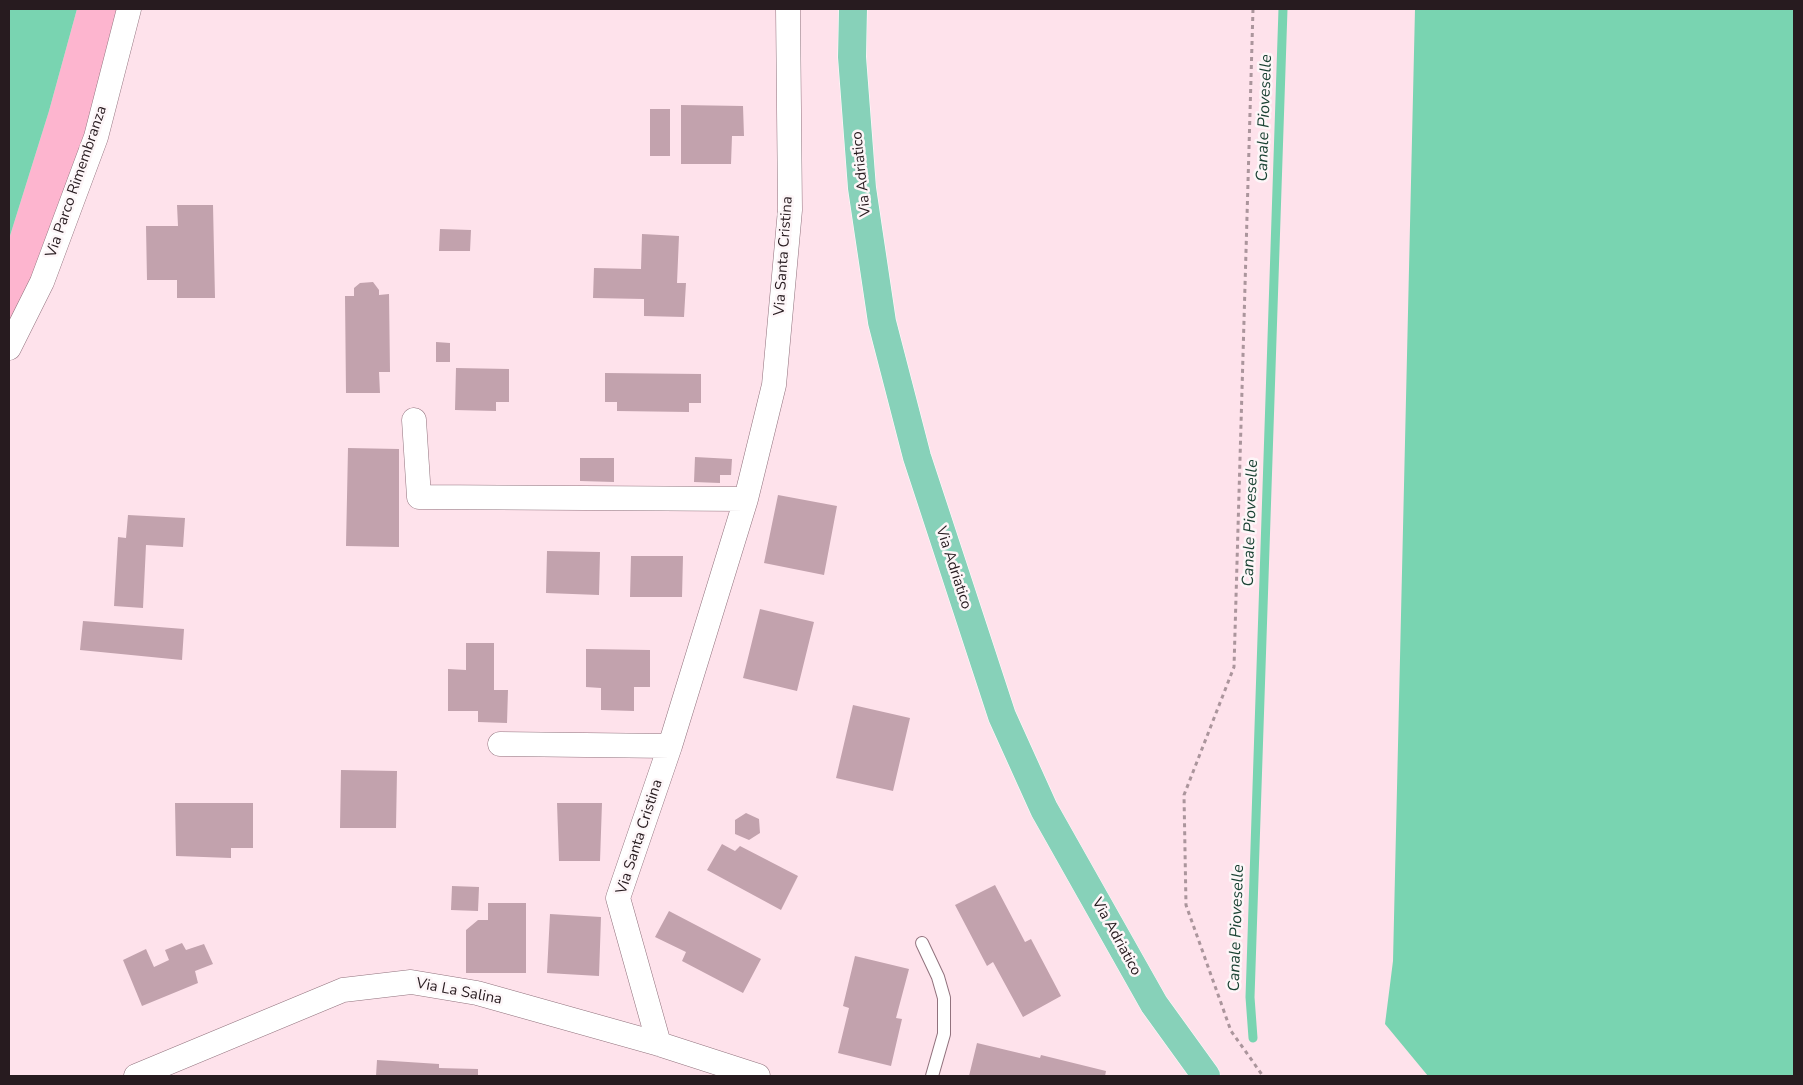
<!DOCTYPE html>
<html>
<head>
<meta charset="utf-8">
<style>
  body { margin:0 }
  #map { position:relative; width:1803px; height:1085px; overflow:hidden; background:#fee2eb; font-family:"Nunito Sans",sans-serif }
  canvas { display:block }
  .frame { position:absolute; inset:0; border:10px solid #271b1f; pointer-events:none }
</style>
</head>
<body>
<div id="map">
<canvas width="1803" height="1085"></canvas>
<div class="frame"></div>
</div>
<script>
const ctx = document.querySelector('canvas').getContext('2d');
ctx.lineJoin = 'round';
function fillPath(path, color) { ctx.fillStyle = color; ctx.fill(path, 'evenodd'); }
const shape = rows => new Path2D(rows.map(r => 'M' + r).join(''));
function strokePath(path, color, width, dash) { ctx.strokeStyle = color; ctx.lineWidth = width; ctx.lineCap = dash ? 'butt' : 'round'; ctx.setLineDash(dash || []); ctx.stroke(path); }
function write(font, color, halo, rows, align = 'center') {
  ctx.font = font + ' "Nunito Sans",sans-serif'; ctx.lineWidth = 5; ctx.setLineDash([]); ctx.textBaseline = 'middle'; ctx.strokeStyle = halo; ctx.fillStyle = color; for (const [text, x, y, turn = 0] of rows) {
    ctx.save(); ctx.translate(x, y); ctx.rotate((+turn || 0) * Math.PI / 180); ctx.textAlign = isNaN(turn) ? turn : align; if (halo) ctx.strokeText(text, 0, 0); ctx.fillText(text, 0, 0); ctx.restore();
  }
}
fillPath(shape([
  [77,9,129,9,9,348,9,239,49,111]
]), '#fdb5cf');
fillPath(shape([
  [9,9,77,9,49,111,9,239],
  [1415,9,1794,9,1794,1076,1428,1076,1385,1024,1393,961]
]), '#79d4b1');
strokePath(shape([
  [1253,1038,1250,997,1283,9]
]), '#79d4b1', 9);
fillPath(shape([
  [681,105,743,106,744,136,732,136,731,164,681,164],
  [650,109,670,109,670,156,650,156],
  [177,205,213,205,215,298,177,298,177,280,147,280,146,226,178,226],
  [440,229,471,230,470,251,439,251],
  [642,234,679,236,677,283,686,283,684,317,644,316,644,299,593,298,594,268,641,269],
  [373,282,379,290,379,295,389,294,390,372,379,372,380,393,346,393,345,296,354,296,354,288,360,283],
  [436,342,450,343,450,362,436,362],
  [456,368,509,369,509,402,496,402,496,411,455,410],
  [605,373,701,374,701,403,689,403,689,412,617,411,617,402,605,402],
  [348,448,399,449,399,547,346,546],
  [695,457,732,459,731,475,720,475,720,483,694,482],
  [580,458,614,458,614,482,580,481],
  [778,495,837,506,824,575,764,563],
  [128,515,185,518,183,547,146,545,143,608,114,606,118,537,126,538],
  [547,551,600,552,599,595,546,593],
  [631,556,683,556,682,597,630,597],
  [760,609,814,622,797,691,743,678],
  [83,621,184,629,182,660,80,650],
  [466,643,494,643,494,690,508,690,507,723,478,722,478,711,448,711,448,669,466,670],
  [586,649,650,650,650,687,634,687,634,711,601,710,601,688,586,687],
  [853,705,910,718,893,791,836,778],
  [341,770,397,771,396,828,340,828],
  [175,803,253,803,253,848,231,848,231,858,176,856],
  [557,803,602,803,600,861,559,861],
  [746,813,759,819,760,833,749,840,735,834,735,820],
  [722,844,735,851,740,846,798,876,781,910,707,870],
  [995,885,1025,942,1031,939,1061,996,1023,1017,993,962,987,966,955,905],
  [452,886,479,887,478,911,451,910],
  [488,903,526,903,526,973,466,973,466,930,478,920,488,920],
  [669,911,761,959,743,993,682,961,686,952,655,937],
  [550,914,601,917,599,976,547,973],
  [182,943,186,950,204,944,213,964,195,971,198,983,142,1006,123,960,146,949,154,967,169,960,165,950],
  [855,956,909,969,896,1018,902,1019,891,1066,838,1053,849,1008,843,1006],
  [977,1043,1040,1058,1041,1055,1106,1071,1105,1076,969,1076],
  [377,1060,439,1064,439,1068,478,1069,478,1076,376,1076]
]), '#c2a2ad');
const service = shape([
  [922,943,938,977,944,998,944,1034,932,1076]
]);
const minor = shape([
  [9,348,42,282,96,137,129,9],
  [414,420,419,497,746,499],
  [500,744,670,746],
  [659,1044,618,898,670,746,746,499,774,385,790,210,788,9],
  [136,1076,343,990,411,982,477,993,659,1044,758,1076]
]);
const primary = shape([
  [853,9,852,57,862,188,882,322,917,457,1002,716,1044,809,1154,1004,1206,1076]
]);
strokePath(service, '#91727d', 14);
strokePath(minor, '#91727d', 25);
strokePath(primary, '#fff', 29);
strokePath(shape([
  [1253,9,1234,667,1184,795,1186,905,1231,1031,1263,1076]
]), '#ab959c', 3, [4, 4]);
strokePath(service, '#fff', 12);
strokePath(minor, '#fff', 24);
strokePath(primary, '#87d1b9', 28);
write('15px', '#271b1f', '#fdf6f8', [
  ["Via Adriatico",862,174,-96],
  ["Via Parco Rimembranza",77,182,-71],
  ["Via Santa Cristina",784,256,-86],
  ["Via Adriatico",953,568,72],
  ["Via Santa Cristina",640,837,-72],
  ["Via Adriatico",1116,937,61],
  ["Via La Salina",459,992,11]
]);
write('italic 16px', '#1a4233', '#fdf6f8', [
  ["Canale Pioveselle",1265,118,-88],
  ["Canale Pioveselle",1251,523,-88],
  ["Canale Pioveselle",1237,928,-88]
]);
</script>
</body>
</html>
